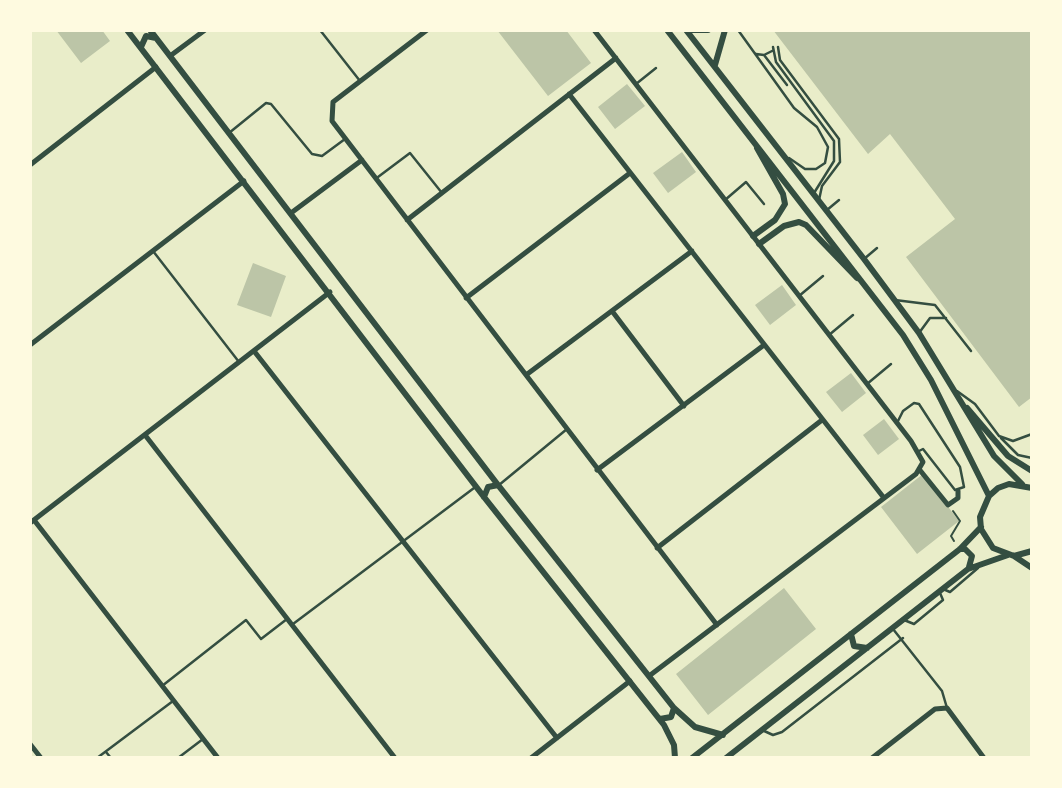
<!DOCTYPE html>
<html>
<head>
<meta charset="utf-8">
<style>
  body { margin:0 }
  #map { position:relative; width:1062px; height:788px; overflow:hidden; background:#e9edc9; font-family:"Exo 2",sans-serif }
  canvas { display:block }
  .frame { position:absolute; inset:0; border:32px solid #fefae0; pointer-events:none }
</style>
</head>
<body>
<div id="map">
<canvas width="1062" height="788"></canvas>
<div class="frame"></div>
</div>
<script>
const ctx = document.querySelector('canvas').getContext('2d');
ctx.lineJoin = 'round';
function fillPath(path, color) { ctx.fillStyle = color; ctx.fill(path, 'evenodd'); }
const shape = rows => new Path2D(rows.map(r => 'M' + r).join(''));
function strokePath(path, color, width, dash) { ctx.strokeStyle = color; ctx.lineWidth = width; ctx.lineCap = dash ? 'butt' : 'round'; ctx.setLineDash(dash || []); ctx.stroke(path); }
fillPath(shape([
  [56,30,102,30,110,41,81,63],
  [497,30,566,30,591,63,548,96],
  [773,30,1032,30,1032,397,1019,407,906,257,955,219,890,134,868,154],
  [627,84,645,106,615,129,598,107],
  [682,152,696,172,668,193,653,173],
  [253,263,286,276,271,317,237,305],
  [782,285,796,305,770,325,755,305],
  [851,373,866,393,842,412,826,392],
  [884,419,899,439,878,455,863,435],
  [923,474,959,521,917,554,881,507],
  [784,588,816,629,708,715,676,674]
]), '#bcc5a7');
strokePath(shape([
  [953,511,960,521,951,536,954,541]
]), '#344e41', 2);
strokePath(shape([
  [320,30,360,81],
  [738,30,794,108,817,127,828,147,825,163,816,169,805,169,789,158],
  [773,47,776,62,834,141,834,161,814,193],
  [778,47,780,60,839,139,840,162,822,186,819,200],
  [756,54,764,55,772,51],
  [764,55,787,85],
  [636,84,656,68],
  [229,133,266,103,271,104,312,154,322,156,345,139],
  [378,177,410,153,442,193],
  [725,200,746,182,764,204],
  [827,210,839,200],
  [153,251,239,362],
  [864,259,877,248],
  [799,296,823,276],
  [895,300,935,305,971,351],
  [919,333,930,318,946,318],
  [829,335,853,315],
  [867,384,891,364],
  [957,391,975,404,999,436,1013,441,1032,434],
  [897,423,903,411,914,403,919,404,960,467,964,487,955,490,923,449,917,452],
  [1001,438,1018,455,1032,458],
  [499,485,567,429],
  [943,589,950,592,978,568],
  [904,620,914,624,943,600,940,593],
  [293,624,474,488],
  [893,629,942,691,947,708],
  [162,686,246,620,261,639,287,619],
  [762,730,773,735,782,732,903,638],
  [106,752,111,758],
  [97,758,173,701],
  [178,758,203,739]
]), '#344e41', 2.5);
strokePath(shape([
  [427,30,333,102,332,121,717,625],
  [594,30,911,441,923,462,916,474,649,676],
  [170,56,205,30],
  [569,94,884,498],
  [30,165,156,67],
  [291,213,362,160],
  [407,220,616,58],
  [466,298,630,173],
  [612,311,684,406],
  [30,345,244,181],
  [254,351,557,738],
  [526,375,692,251],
  [145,435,395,758],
  [919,469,948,505,958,498,958,491],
  [597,470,764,345],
  [34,520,218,758],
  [30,523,330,292],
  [657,548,822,420],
  [30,744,41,758],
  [531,758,630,681],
  [872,758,935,709,947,708,984,758]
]), '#344e41', 5);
strokePath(shape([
  [127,30,484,497,664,725,674,745,675,758],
  [150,30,498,485,674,708,695,727,723,735],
  [667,30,903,335,931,380,989,496],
  [686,30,864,259,919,333,994,456,1022,484],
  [692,30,708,30],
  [141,47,146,36,156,38],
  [715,65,725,30],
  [753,236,775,220,785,204,783,194,757,148],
  [759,244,784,226,799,222,806,225,857,278],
  [967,408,1008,456,1032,471],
  [1032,488,1009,484,998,488,989,496,980,517,981,529,993,548,1014,556,1032,551],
  [484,497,488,487,498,485],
  [960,549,965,549,972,556,969,567],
  [1014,556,1032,568],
  [851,634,854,646,867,648],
  [660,719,671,717,674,708],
  [692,758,960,549,981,527],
  [726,758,968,569,1008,555]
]), '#344e41', 6);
</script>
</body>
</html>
